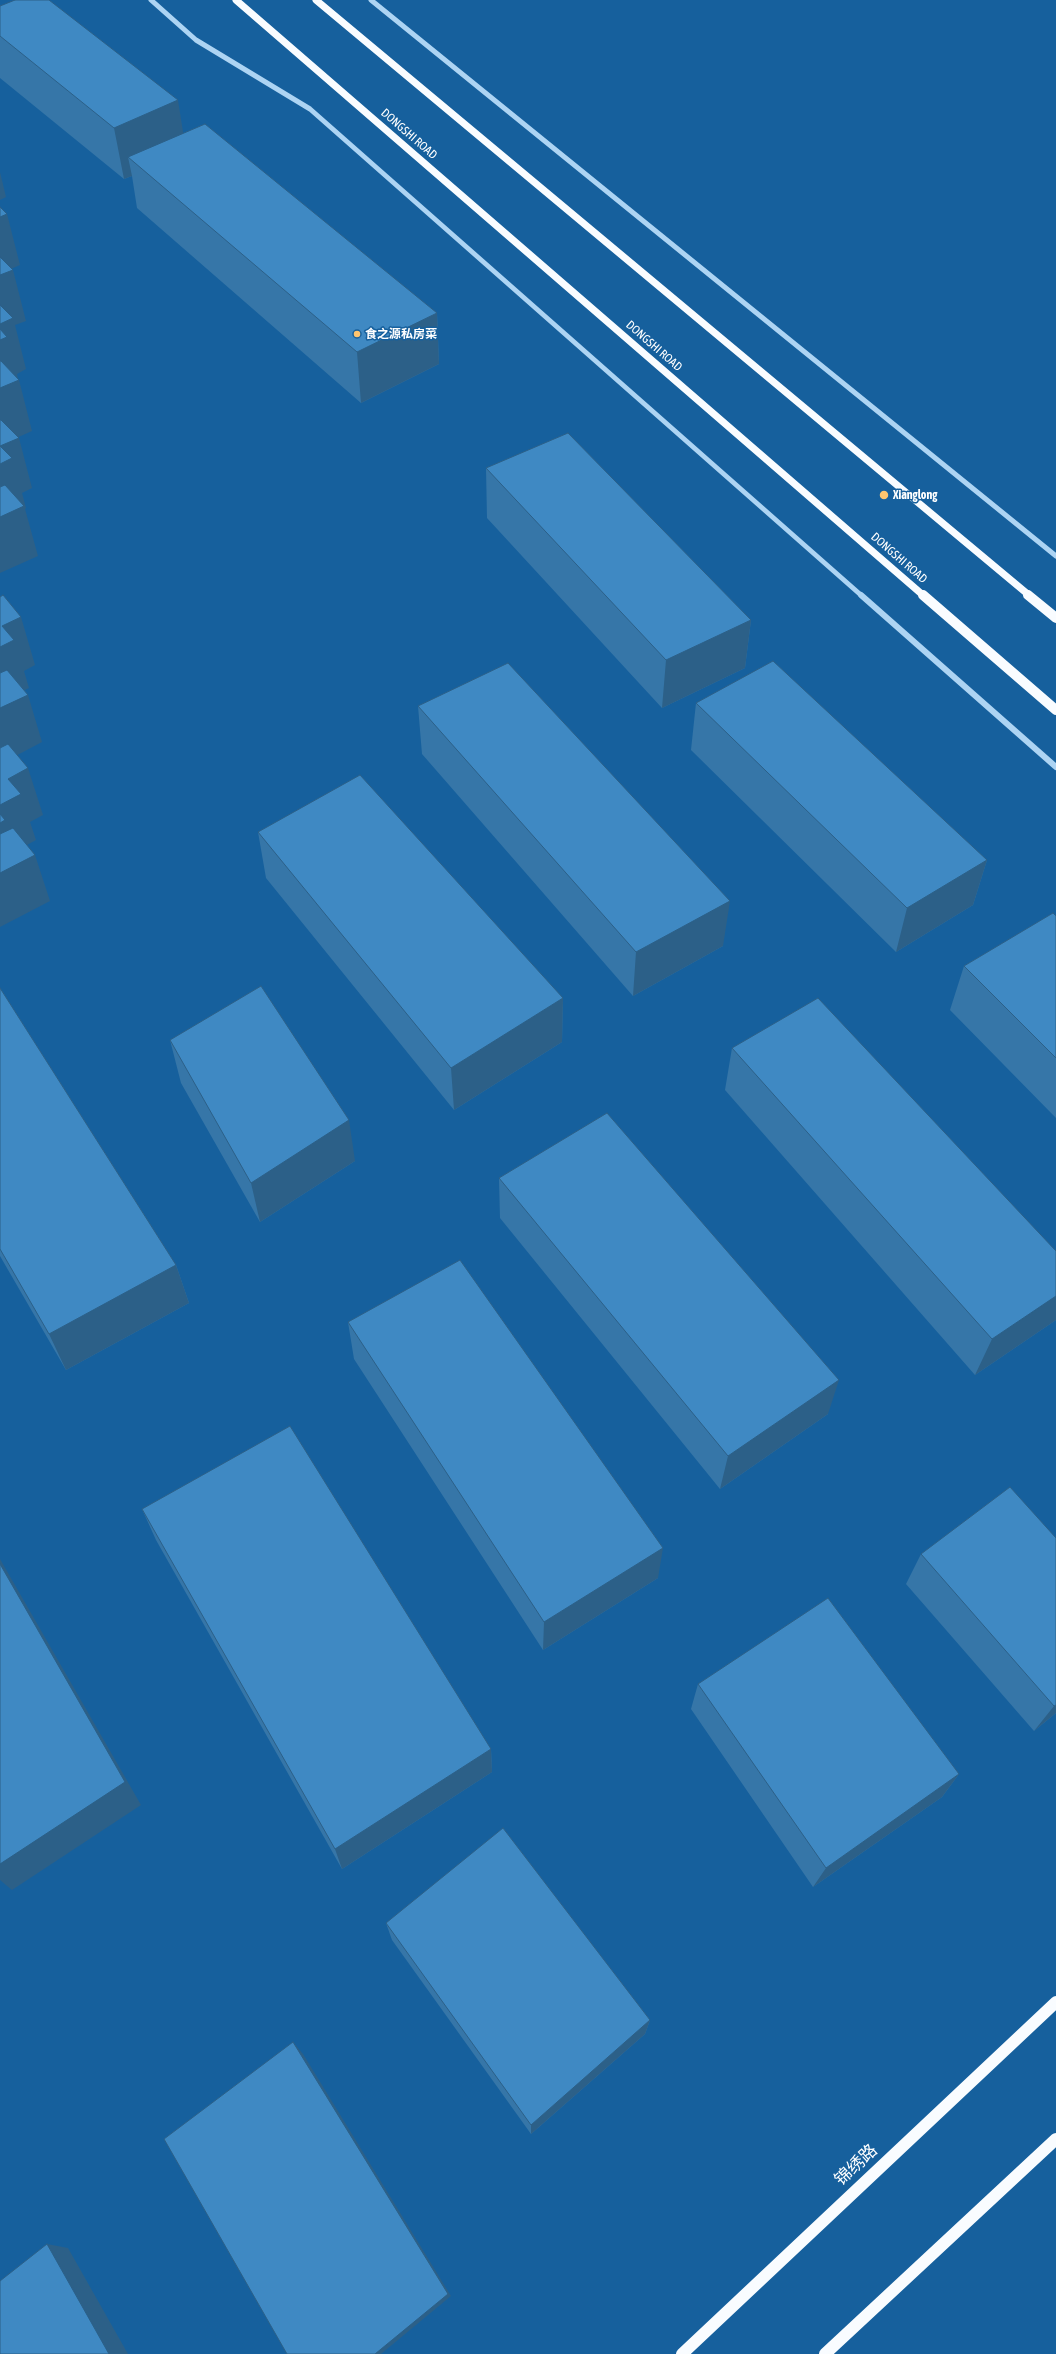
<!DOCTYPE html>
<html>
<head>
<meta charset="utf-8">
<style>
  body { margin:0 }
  canvas { display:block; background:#16609d }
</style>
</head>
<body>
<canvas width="1056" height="2354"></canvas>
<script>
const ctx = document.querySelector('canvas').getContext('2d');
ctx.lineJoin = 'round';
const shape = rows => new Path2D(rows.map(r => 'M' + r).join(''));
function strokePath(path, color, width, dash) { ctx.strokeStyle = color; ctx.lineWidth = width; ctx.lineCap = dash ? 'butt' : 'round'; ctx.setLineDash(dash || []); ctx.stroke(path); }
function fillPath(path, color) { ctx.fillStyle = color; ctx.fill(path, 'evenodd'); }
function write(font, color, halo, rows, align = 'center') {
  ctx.font = font + ' "Asap Condensed","Noto Sans SC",sans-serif'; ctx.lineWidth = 3; ctx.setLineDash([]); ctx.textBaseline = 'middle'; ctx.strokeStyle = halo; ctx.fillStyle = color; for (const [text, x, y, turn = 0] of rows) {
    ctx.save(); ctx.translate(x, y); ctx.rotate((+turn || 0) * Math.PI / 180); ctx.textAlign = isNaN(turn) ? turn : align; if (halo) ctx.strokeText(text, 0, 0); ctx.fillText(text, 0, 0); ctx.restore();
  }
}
strokePath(shape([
  [151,0,196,40,310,109,862,596],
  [371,0,1056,556]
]), '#add4f3', 5);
strokePath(shape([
  [861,595,1056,767]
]), '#add4f3', 6);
strokePath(shape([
  [236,0,924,596],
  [316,0,1030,596]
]), '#f9fcff', 7);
strokePath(shape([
  [923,595,1056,710],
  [1028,595,1056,618]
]), '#f9fcff', 10);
strokePath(shape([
  [682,2354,1056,2002],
  [825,2354,1056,2139]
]), '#f9fcff', 12);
fillPath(shape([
  [0,6,183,133,437,313,439,364,361,403,137,208,132,176,124,179,0,78],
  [486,468,751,620,745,668,662,708,487,518],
  [696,703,987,860,973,905,896,952,691,750],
  [418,706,723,946,633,996,422,754],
  [258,832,563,998,562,1042,454,1110,266,878],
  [1056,916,1056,1118,950,1010,964,966],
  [0,988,176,1265,189,1303,66,1370,0,1256],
  [170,1040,355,1161,260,1222,181,1083],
  [732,1048,1056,1251,1056,1320,975,1375,725,1090],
  [499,1178,828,1414,720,1489,500,1218],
  [348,1322,658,1578,543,1650,354,1359],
  [142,1509,491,1749,492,1772,342,1869,156,1540],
  [1056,1538,1056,1713,1034,1731,906,1584,921,1554],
  [698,1684,959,1774,942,1797,813,1887,691,1709],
  [386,1923,650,2020,645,2034,531,2134,392,1940]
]), '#3676a8');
fillPath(shape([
  [178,100,186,151,128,157,132,176,124,179,114,128],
  [0,172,6,197,0,200],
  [7,214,20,265,11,269,13,270,26,321,15,325,26,369,17,374,18,380,19,380,32,431,3,444,19,438,32,488,22,493,26,508,25,509,38,556,0,573,0,217],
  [437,313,439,364,361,403,357,352],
  [21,617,35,665,24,671,29,688,10,697,28,695,42,742,8,760,28,768,43,815,30,822,36,840,16,851,35,855,50,901,0,927,0,647,2,626],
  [751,620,745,668,662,708,666,660],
  [987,860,973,905,896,952,907,908],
  [730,901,723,946,633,996,636,952],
  [563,998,562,1042,454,1110,451,1068],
  [349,1120,355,1161,260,1222,251,1183],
  [176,1265,189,1303,66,1370,49,1334],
  [1056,1296,1056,1320,975,1375,992,1339],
  [839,1380,828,1414,720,1489,728,1456],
  [663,1548,658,1578,543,1650,544,1622],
  [0,1559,141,1805,12,1890,0,1880],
  [1056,1705,1056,1713,1034,1731,1054,1706],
  [491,1749,492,1772,342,1869,335,1849],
  [959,1774,942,1797,813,1887,826,1868],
  [650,2020,645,2034,531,2134,531,2125],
  [293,2042,303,2054,451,2296,381,2354,375,2354],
  [47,2244,68,2248,128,2354,109,2354]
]), '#2c6088');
const building = shape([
  [15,0,49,0,178,100,114,128,0,36,0,6,15,0],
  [205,124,437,313,357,352,128,157,205,124],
  [0,207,7,214,0,217,0,207],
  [0,257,13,270,0,275,0,257],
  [0,305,13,318,0,324,0,305],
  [0,329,7,337,0,340,0,329],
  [0,361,1,361,19,380,0,388,0,361],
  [0,420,1,420,19,438,0,446,12,458,0,464,0,420],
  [568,433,751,620,666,660,486,468,568,433],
  [5,485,24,506,0,517,0,487,5,485],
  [3,595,21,617,2,626,14,640,0,647,0,597,3,595],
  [773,661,987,860,907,908,696,703,773,661],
  [508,663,730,901,636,952,418,706,508,663],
  [7,670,28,695,0,708,0,673,7,670],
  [8,744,28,768,8,779,21,794,0,805,0,748,8,744],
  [360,775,563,998,451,1068,258,832,360,775],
  [0,814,5,820,0,823,0,814],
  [13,828,35,855,0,873,0,834,13,828],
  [1053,913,1056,916,1056,1058,964,966,1053,913],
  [261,986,349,1120,251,1183,170,1040,261,986],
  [0,988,176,1265,49,1334,0,1249,0,988],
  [818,998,1056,1251,1056,1296,992,1339,732,1048,818,998],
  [607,1113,839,1380,728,1456,499,1178,607,1113],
  [460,1260,663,1548,544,1622,348,1322,460,1260],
  [290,1426,491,1749,335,1849,142,1509,290,1426],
  [1010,1487,1056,1538,1056,1705,1054,1706,921,1554,1010,1487],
  [0,1564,125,1782,0,1864,0,1564],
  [828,1598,959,1774,826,1868,698,1684,828,1598],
  [503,1828,650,2020,531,2125,386,1923,503,1828],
  [293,2042,448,2294,375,2354,287,2354,164,2139,293,2042],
  [47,2244,109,2354,0,2354,0,2281,47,2244]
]);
fillPath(building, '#3f89c3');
strokePath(building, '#2c6088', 1);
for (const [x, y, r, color] of [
  [357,334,4,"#ffc56f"],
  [884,495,5,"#ffc56f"]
]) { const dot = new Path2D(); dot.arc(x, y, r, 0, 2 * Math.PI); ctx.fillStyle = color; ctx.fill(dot); strokePath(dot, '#16609d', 1.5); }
write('12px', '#fff', '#16609d', [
  ["DONGSHI ROAD",409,134,41],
  ["DONGSHI ROAD",654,346,41],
  ["DONGSHI ROAD",899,558,41]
]);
write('bold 12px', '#fff', '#16609d', [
  ["食之源私房菜",365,334],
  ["Xianglong",893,495]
], 'left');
write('17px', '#fff', '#16609d', [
  ["锦绣路",856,2165,-43]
]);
</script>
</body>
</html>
